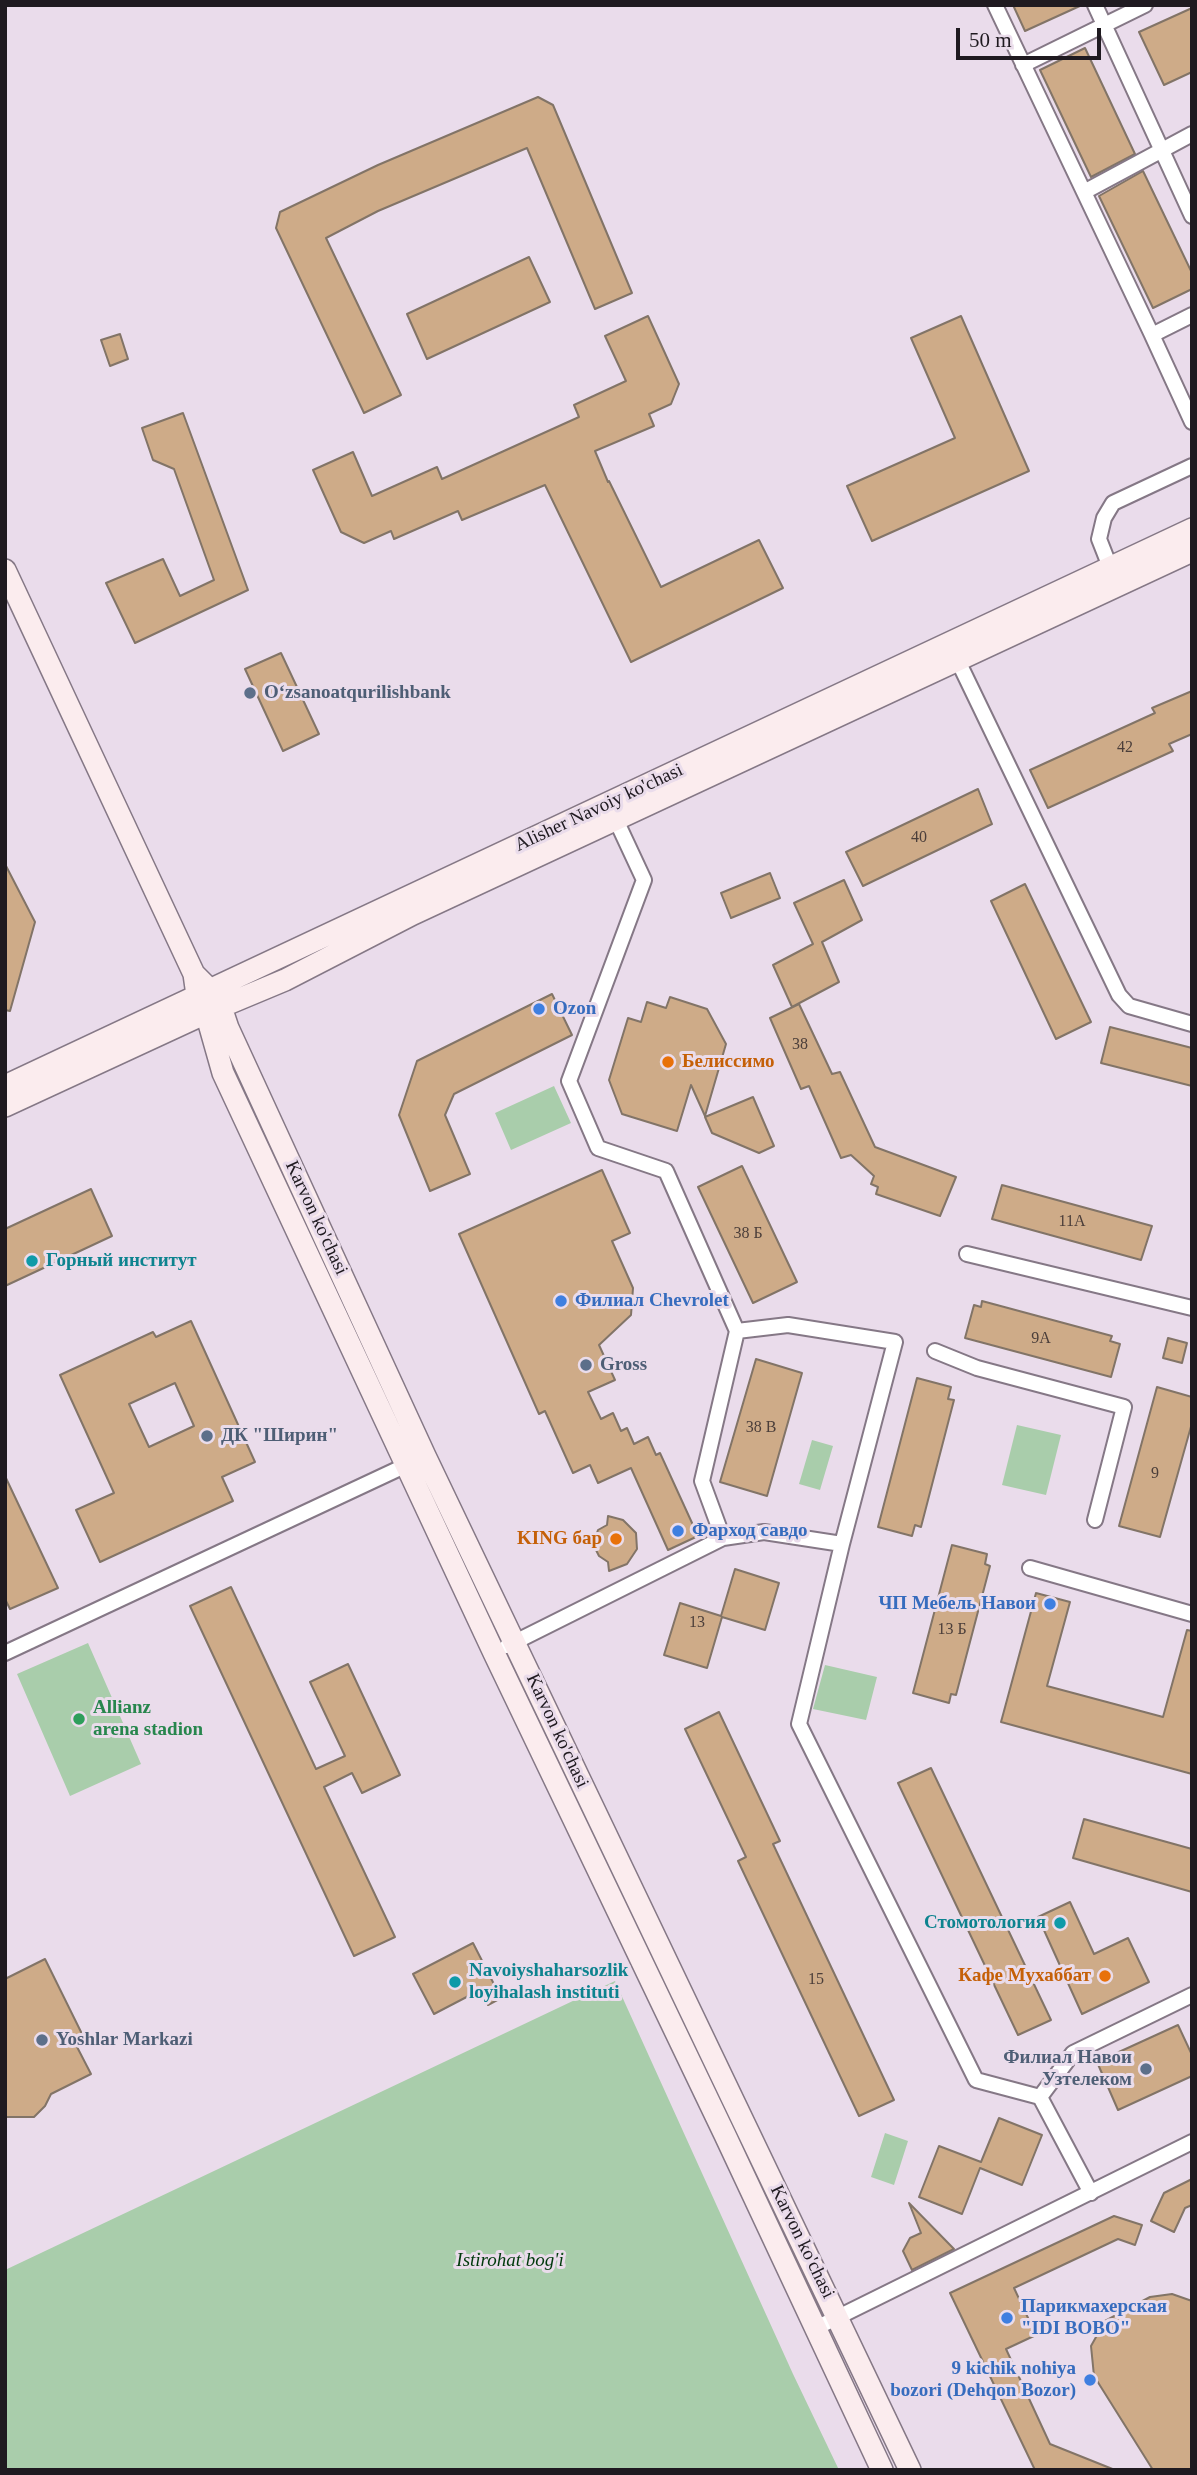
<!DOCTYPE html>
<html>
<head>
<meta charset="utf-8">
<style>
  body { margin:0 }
  #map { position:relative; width:1197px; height:2475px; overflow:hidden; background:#eadceb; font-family:Georgia,serif }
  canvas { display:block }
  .frame { position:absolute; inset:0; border:7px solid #1f1a20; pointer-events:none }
  .scale { position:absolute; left:956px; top:28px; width:145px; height:32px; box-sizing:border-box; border:4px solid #1f1a20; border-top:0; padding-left:9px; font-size:21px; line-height:24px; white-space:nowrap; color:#1f1a20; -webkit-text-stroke:5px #eadceb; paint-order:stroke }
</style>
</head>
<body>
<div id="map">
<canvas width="1197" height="2475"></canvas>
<div class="frame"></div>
<div class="scale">50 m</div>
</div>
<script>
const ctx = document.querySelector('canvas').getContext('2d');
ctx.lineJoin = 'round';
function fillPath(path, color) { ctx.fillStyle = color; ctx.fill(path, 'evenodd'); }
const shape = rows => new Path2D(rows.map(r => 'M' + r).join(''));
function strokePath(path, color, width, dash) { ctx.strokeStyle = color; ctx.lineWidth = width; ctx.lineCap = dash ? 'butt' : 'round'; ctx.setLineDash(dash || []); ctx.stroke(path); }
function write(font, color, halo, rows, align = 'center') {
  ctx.font = font + ' Georgia,serif'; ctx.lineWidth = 6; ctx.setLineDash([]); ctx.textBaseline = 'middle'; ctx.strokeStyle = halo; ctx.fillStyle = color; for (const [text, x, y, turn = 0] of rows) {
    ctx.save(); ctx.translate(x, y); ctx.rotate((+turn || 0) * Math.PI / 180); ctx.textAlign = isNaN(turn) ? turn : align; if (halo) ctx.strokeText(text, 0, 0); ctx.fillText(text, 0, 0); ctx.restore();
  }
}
fillPath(shape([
  [554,1086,571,1123,511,1150,495,1113],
  [1017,1425,1061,1435,1046,1495,1002,1485],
  [812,1440,833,1446,820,1490,799,1484],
  [88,1643,141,1764,70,1796,17,1674],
  [825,1665,877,1677,866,1720,813,1709],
  [615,1981,793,2374,839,2470,5,2470,5,2270],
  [885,2133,908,2141,894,2185,871,2177]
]), '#a9cdab');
const building = shape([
  [1013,5,1082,5,1025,31,1013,5],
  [1192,8,1192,72,1164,85,1139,32,1192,8],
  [1085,48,1135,154,1091,177,1040,70,1085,48],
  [538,97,553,105,632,293,595,309,527,148,378,211,326,238,401,395,364,413,276,228,280,212,378,165,538,97],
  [1143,171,1192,273,1192,289,1153,308,1099,196,1143,171],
  [529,257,550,302,427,359,407,314,529,257],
  [648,316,679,384,671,404,649,414,654,426,595,451,608,482,609,481,661,587,759,540,783,588,631,662,545,485,462,520,458,511,394,539,391,531,364,543,341,532,313,470,353,452,372,496,437,467,442,479,579,417,574,405,626,381,605,336,648,316],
  [961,316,1029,471,872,541,847,486,955,438,911,338,961,316],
  [120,334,128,359,110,366,101,340,120,334],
  [183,413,248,590,135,643,106,583,163,559,180,596,214,580,174,469,153,460,142,428,183,413],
  [281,653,319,734,283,751,245,669,281,653],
  [1192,691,1192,734,1169,744,1173,751,1048,808,1030,770,1155,713,1152,708,1192,691],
  [978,789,992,824,863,886,846,852,978,789],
  [5,864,35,922,10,1011,5,1010,5,864],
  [770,873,780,898,731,918,721,893,770,873],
  [844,880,862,920,822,942,839,982,792,1007,773,965,813,944,794,903,844,880],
  [1025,884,1091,1022,1056,1039,991,901,1025,884],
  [552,994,572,1035,454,1094,445,1115,470,1174,430,1191,399,1115,417,1061,552,994],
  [670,997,707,1009,726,1044,705,1116,691,1085,677,1131,622,1114,609,1080,628,1018,641,1022,647,1002,666,1008,670,997],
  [799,1004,832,1074,840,1072,875,1147,956,1177,940,1216,876,1194,878,1187,871,1184,874,1176,851,1155,841,1158,809,1086,801,1089,770,1018,799,1004],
  [1110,1027,1192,1048,1192,1086,1101,1063,1110,1027],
  [753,1097,774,1146,759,1153,712,1133,705,1117,753,1097],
  [742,1166,797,1282,753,1303,698,1187,742,1166],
  [602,1170,630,1233,612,1241,633,1288,631,1315,599,1345,615,1380,588,1392,601,1419,613,1413,621,1431,627,1428,634,1444,648,1437,656,1455,660,1453,698,1536,668,1550,631,1468,598,1483,590,1465,573,1473,545,1411,539,1414,459,1234,602,1170],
  [1002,1185,1152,1226,1141,1260,992,1219,1002,1185],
  [91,1189,112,1236,5,1286,5,1229,91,1189],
  [982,1301,1112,1336,1110,1341,1120,1344,1111,1377,965,1338,974,1305,981,1307,982,1301],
  [191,1321,255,1462,222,1477,233,1501,100,1562,76,1510,114,1493,60,1375,153,1332,156,1337,191,1321],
  [175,1383,194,1426,149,1447,129,1404,175,1383],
  [1168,1338,1187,1343,1182,1363,1163,1358,1168,1338],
  [756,1359,802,1373,767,1496,720,1482,756,1359],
  [917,1378,951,1387,948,1399,954,1400,921,1527,915,1525,912,1536,878,1527,917,1378],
  [1157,1387,1192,1397,1192,1423,1160,1537,1119,1526,1157,1387],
  [5,1476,58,1588,10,1609,5,1599,5,1476],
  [608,1516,623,1520,636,1533,637,1549,627,1564,609,1571,608,1562,599,1556,593,1544,598,1530,607,1525,608,1516],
  [952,1545,987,1554,985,1564,990,1566,956,1695,951,1694,949,1703,913,1693,952,1545],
  [735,1569,779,1583,765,1630,722,1617,707,1668,664,1655,680,1603,721,1616,735,1569],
  [231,1587,316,1769,345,1756,310,1682,348,1664,400,1775,362,1793,352,1773,324,1787,395,1937,354,1956,190,1606,231,1587],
  [1036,1593,1070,1602,1047,1686,1163,1717,1187,1630,1192,1631,1192,1774,1001,1722,1036,1593],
  [719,1712,780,1841,773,1844,894,2100,859,2116,738,1861,746,1857,685,1729,719,1712],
  [931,1768,1051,2020,1018,2035,898,1783,931,1768],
  [1084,1819,1192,1849,1192,1892,1073,1858,1084,1819],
  [1070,1902,1094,1954,1128,1938,1149,1982,1082,2014,1038,1917,1070,1902],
  [473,1943,501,1998,488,2005,480,1990,434,2014,413,1974,473,1943],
  [45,1959,84,2038,75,2043,91,2074,51,2094,45,2106,34,2117,5,2117,5,1979,45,1959],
  [1178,2025,1192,2055,1192,2076,1118,2110,1097,2062,1178,2025],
  [999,2118,1042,2135,1022,2185,980,2168,962,2214,919,2197,939,2146,981,2162,999,2118],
  [1192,2179,1192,2205,1185,2208,1174,2232,1151,2221,1164,2193,1192,2179],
  [909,2203,954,2249,912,2270,903,2251,910,2238,921,2233,909,2203],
  [1114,2216,1142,2225,1135,2245,1118,2239,1014,2288,1036,2335,1006,2349,1050,2444,1115,2470,1035,2470,950,2293,1114,2216],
  [1172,2294,1192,2301,1192,2470,1153,2470,1094,2376,1091,2346,1105,2321,1150,2297,1172,2294]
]);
fillPath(building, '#ceab88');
strokePath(building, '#827467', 2);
const street = shape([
  [995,5,1152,335,1192,315],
  [1095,5,1192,216],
  [1023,65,1145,5],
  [1084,192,1192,134],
  [1152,335,1192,422],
  [1110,567,1099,539,1104,518,1113,503,1192,466],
  [958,661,1119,995,1129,1006,1192,1024],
  [616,820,644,880,569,1081,598,1148,666,1171,737,1331,702,1481,723,1538],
  [967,1254,1192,1308],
  [737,1331,788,1325,895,1342,842,1544,799,1724,976,2080,1040,2097,1091,2193],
  [935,1351,977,1368,1124,1407,1095,1520],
  [1030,1568,1192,1614],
  [507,1646,723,1538,764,1532,842,1544],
  [5,1653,413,1462],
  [1040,2097,1073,2053,1192,1995],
  [816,2328,1192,2142]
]);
const secondary = shape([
  [5,570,194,974,197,995,206,1013,223,1073,494,1653,725,2135,882,2470],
  [194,974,210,990,221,1007,228,1028,425,1456,910,2470],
  [5,1086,1192,529],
  [5,1106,206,1013,285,980,413,914,1192,551]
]);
strokePath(street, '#857886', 18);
strokePath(secondary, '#857886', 24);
strokePath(street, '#fff', 14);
strokePath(secondary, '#fbecee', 21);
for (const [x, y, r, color] of [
  [250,693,7,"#5c6f8a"],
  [539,1009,7,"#3f7fe0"],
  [668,1062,7,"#e8710a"],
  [32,1261,7,"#0f9aa8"],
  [561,1301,7,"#3f7fe0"],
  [586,1365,7,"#5c6f8a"],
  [207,1436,7,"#5c6f8a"],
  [678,1531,7,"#3f7fe0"],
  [616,1539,7,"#e8710a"],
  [1050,1604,7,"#3f7fe0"],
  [79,1719,7,"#2e9e5b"],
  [1060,1923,7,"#0f9aa8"],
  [1105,1976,7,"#e8710a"],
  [455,1982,7,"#0f9aa8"],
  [42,2040,7,"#5c6f8a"],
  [1146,2069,7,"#5c6f8a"],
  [1007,2318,7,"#3f7fe0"],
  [1090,2380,7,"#3f7fe0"]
]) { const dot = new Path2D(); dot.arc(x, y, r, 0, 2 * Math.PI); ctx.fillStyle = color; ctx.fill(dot); strokePath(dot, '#eadceb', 2.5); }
write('16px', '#4b3e3a', null, [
  ["42",1125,748],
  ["40",919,838],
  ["38",800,1045],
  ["11А",1072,1222],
  ["38 Б",748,1234],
  ["9А",1041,1339],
  ["38 В",761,1428],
  ["9",1155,1474],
  ["13",697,1623],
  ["13 Б",952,1630],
  ["15",816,1980]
]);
write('bold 19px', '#4e5e75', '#eadceb', [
  ["Oʻzsanoatqurilishbank",264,693],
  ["Gross",600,1365],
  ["ДК \"Ширин\"",221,1436],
  ["Yoshlar Markazi",56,2040],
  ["Филиал Навои",1132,2058,"right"],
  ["Узтелеком",1132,2080,"right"]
], 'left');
write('19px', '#1f1a20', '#eadceb', [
  ["Alisher Navoiy ko'chasi",599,808,-25],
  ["Karvon ko'chasi",316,1218,65],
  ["Karvon ko'chasi",557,1731,65],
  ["Karvon ko'chasi",802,2242,64]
]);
write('bold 19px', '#366cbe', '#eadceb', [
  ["Ozon",553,1009],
  ["Филиал Chevrolet",575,1301],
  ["Фарход савдо",692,1531],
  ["ЧП Мебель Навои",1036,1604,"right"],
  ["Парикмахерская",1021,2307],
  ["\"IDI BOBO\"",1021,2329],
  ["9 kichik nohiya",1076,2369,"right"],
  ["bozori (Dehqon Bozor)",1076,2391,"right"]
], 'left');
write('bold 19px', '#c56008', '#eadceb', [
  ["Белиссимо",682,1062,"left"],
  ["KING бар",602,1539],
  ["Кафе Мухаббат",1091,1976]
], 'right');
write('bold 19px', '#0d838f', '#eadceb', [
  ["Горный институт",46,1261],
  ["Стомотология",1046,1923,"right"],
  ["Navoiyshaharsozlik",469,1971],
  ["loyihalash instituti",469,1993]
], 'left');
write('bold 19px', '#27864d', '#eadceb', [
  ["Allianz",93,1708],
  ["arena stadion",93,1730]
], 'left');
write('italic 19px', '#003a0c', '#eadceb', [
  ["Istirohat bog'i",510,2261]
]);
</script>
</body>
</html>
